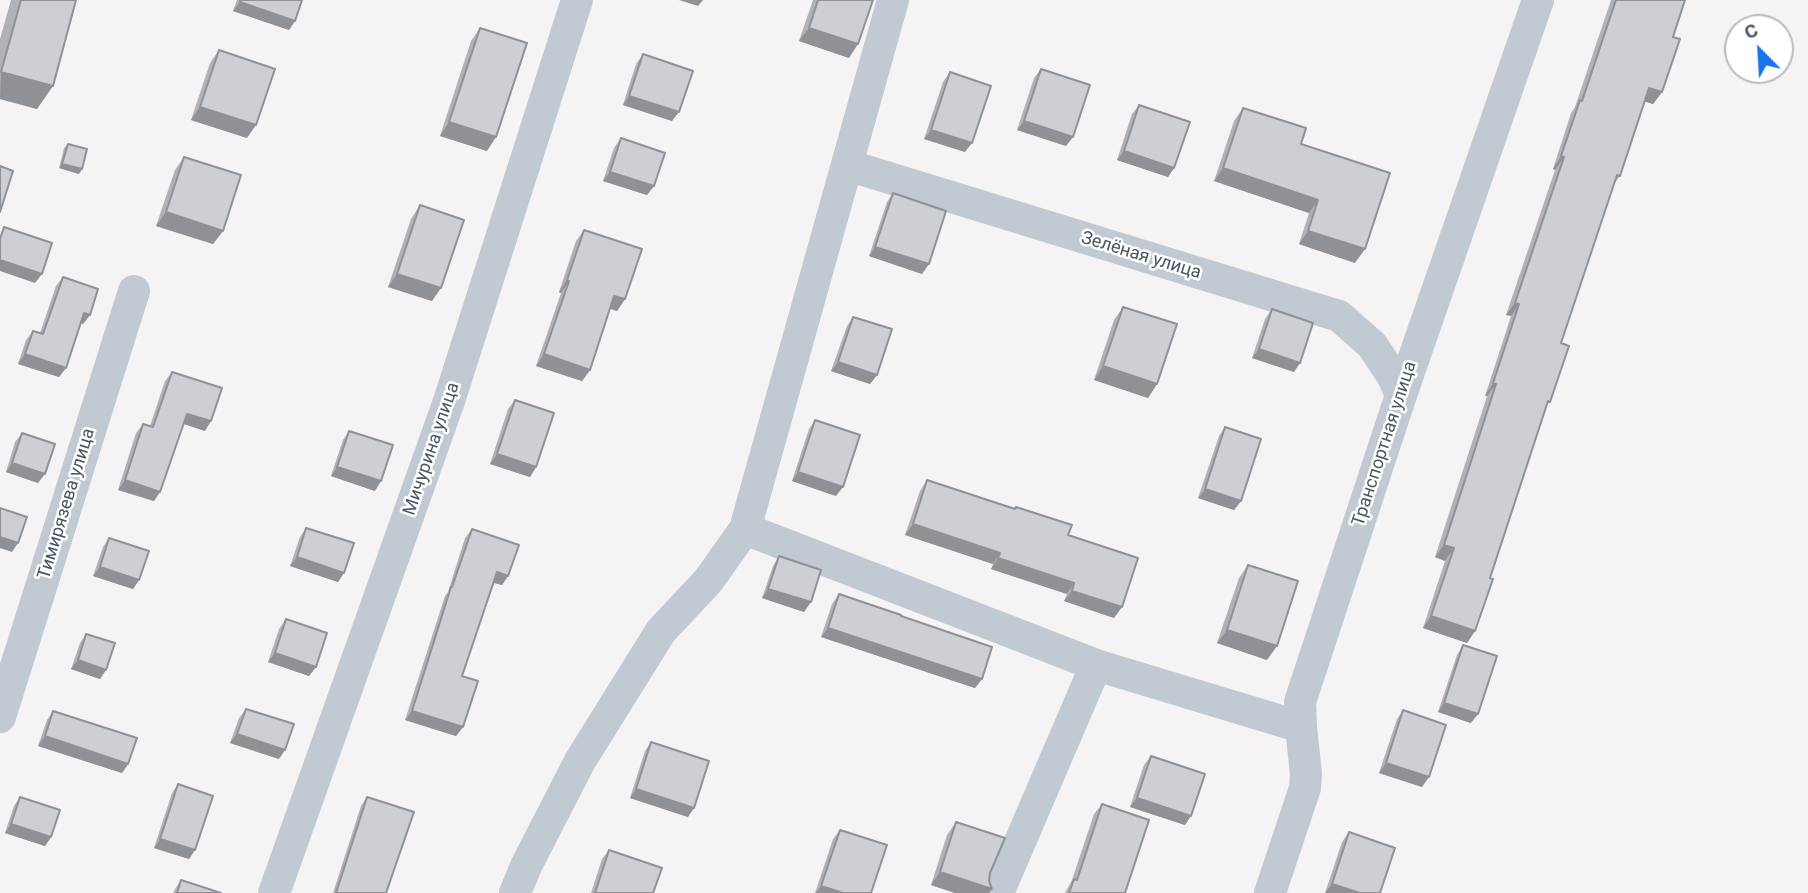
<!DOCTYPE html>
<html>
<head>
<meta charset="utf-8">
<style>
  body { margin:0 }
  #map { position:relative; width:1808px; height:893px; overflow:hidden; background:#f5f3f3; font-family:Roboto,sans-serif }
  canvas { display:block }
  .north { position:absolute; left:1724px; top:14px; width:70px; height:70px; box-sizing:border-box; background:#fff; border:2px solid #b7bbc0; border-radius:50%; rotate:336deg; font-size:19px; font-weight:700; line-height:28px; text-align:center; color:#4a5661 }
  .north::after { content:''; display:block; margin:auto; width:24px; height:32px; background:#1a73e8; clip-path:polygon(50% 0,100% 100%,50% 72%,0 100%) }
</style>
</head>
<body>
<div id="map">
<canvas width="1808" height="893"></canvas>
<div class="north">С</div>
</div>
<script>
const ctx = document.querySelector('canvas').getContext('2d');
ctx.lineJoin = 'round';
const shape = rows => new Path2D(rows.map(r => 'M' + r).join(''));
function strokePath(path, color, width, dash) { ctx.strokeStyle = color; ctx.lineWidth = width; ctx.lineCap = dash ? 'butt' : 'round'; ctx.setLineDash(dash || []); ctx.stroke(path); }
function fillPath(path, color) { ctx.fillStyle = color; ctx.fill(path, 'evenodd'); }
function write(font, color, halo, rows, align = 'center') {
  ctx.font = font + ' Roboto,sans-serif'; ctx.lineWidth = 5; ctx.setLineDash([]); ctx.textBaseline = 'middle'; ctx.strokeStyle = halo; ctx.fillStyle = color; for (const [text, x, y, turn = 0] of rows) {
    ctx.save(); ctx.translate(x, y); ctx.rotate((+turn || 0) * Math.PI / 180); ctx.textAlign = isNaN(turn) ? turn : align; if (halo) ctx.strokeText(text, 0, 0); ctx.fillText(text, 0, 0); ctx.restore();
  }
}
strokePath(shape([
  [847,165,1339,316,1372,345,1392,375,1401,395],
  [745,529,1096,665,1301,727],
  [0,717,134,291],
  [274,893,449,401,577,0],
  [515,893,526,866,580,761,661,631,708,581,745,529,893,0],
  [998,893,1096,665],
  [1270,893,1305,788,1306,774,1301,727,1300,702,1401,395,1538,0]
]), '#c1cad2', 32);
fillPath(shape([
  [11,0,76,0,37,109,0,99,0,39],
  [237,0,302,0,295,21,289,30,233,11],
  [813,0,873,0,849,58,799,41],
  [1611,0,1685,0,1673,37,1662,92,1653,104,1644,101,1620,176,1613,185,1561,343,1546,408,1490,578,1475,631,1467,643,1423,628,1445,561,1435,557,1487,396,1485,396,1511,316,1506,315,1555,170,1553,169,1571,113,1575,107],
  [480,28,487,151,440,136,471,41],
  [219,50,247,138,191,120,210,63],
  [643,54,672,121,623,105,636,64],
  [1041,69,1066,146,1017,130,1034,78],
  [950,72,965,152,924,139,943,82],
  [1139,105,1174,168,1168,177,1117,160,1132,114],
  [1243,108,1301,144,1355,263,1299,244,1309,213,1214,181,1234,121],
  [621,138,654,186,647,195,603,181,614,148],
  [68,144,82,169,79,174,59,168,64,148],
  [184,157,223,231,213,244,156,226,175,170],
  [893,193,922,274,869,256,887,202],
  [420,205,432,301,388,287,411,219],
  [584,230,625,299,617,311,610,309,590,370,582,381,536,366,561,293,559,292,576,241],
  [63,277,90,315,83,324,80,323,66,368,59,377,18,364,26,340,33,331,40,333,56,286],
  [1123,307,1157,384,1148,398,1094,380,1114,320],
  [1272,309,1294,372,1252,358,1265,319],
  [853,317,877,375,870,384,831,371,847,326],
  [172,372,205,431,184,424,154,501,118,490,136,433,143,424,150,426,165,381],
  [515,400,536,467,530,477,490,464,508,409],
  [815,420,836,496,792,481,809,429],
  [1225,427,1241,501,1234,510,1198,498,1219,436],
  [349,431,375,491,331,476,343,440],
  [22,433,38,483,6,472,15,442],
  [927,480,1014,509,1016,507,1068,535,1114,618,1064,601,1067,594,991,569,993,564,905,535,920,491],
  [306,528,344,573,338,582,290,566,300,537],
  [472,529,508,576,502,585,494,583,462,676,463,727,456,736,405,720,445,596,448,592,465,538],
  [109,538,139,580,133,589,93,576,103,547],
  [779,556,804,612,762,598,773,566],
  [1248,565,1267,660,1217,643,1239,578],
  [839,594,901,616,982,679,975,688,821,637,832,604],
  [286,619,316,667,309,676,268,662,279,629],
  [86,634,100,679,71,669,80,643],
  [1463,645,1471,723,1438,712,1457,655],
  [246,709,279,759,230,743,239,718],
  [1403,710,1422,787,1379,773,1397,719],
  [53,711,128,764,122,773,38,746,47,720],
  [651,742,688,817,630,798,645,751],
  [1151,756,1185,825,1130,807,1144,765],
  [178,784,195,850,189,859,154,848,172,793],
  [20,797,51,837,45,846,5,833,14,806],
  [367,797,386,893,333,893,361,806],
  [1102,804,1125,893,1065,893,1072,880,1094,814],
  [956,822,990,873,989,881,992,889,989,893,955,893,931,885,947,835],
  [840,830,871,893,815,893,833,839],
  [1349,832,1395,848,1325,893,1342,842],
  [609,850,653,893,591,893,602,859],
  [181,880,221,893,173,893,175,889]
]), '#b0b2b7');
fillPath(shape([
  [679,0,703,0,698,6],
  [240,2,295,21,289,30,233,11],
  [809,28,858,44,849,58,799,41],
  [1,72,53,86,37,109,0,99],
  [1649,88,1662,92,1653,104,1640,100],
  [629,96,679,112,672,121,623,105],
  [200,107,256,125,247,138,191,120],
  [1024,121,1073,137,1066,146,1017,130],
  [449,122,496,137,487,151,440,136],
  [931,130,972,143,965,152,924,139],
  [1124,151,1174,168,1168,177,1117,160],
  [1561,156,1564,157,1555,170,1553,169],
  [62,164,82,169,79,174,59,168],
  [1223,168,1318,200,1309,213,1214,181],
  [610,172,654,186,647,195,603,181],
  [166,212,223,231,213,244,156,226],
  [1308,231,1365,249,1355,263,1299,244],
  [875,247,929,264,922,274,869,256],
  [0,260,42,274,35,283,0,271],
  [397,274,441,288,432,301,388,287],
  [567,280,569,281,561,293,559,292],
  [614,296,625,299,617,311,606,307],
  [1515,303,1519,304,1511,316,1506,315],
  [84,313,90,315,83,324,77,322],
  [1259,349,1300,363,1294,372,1252,358],
  [25,354,66,368,59,377,18,364],
  [544,354,590,370,582,381,536,366],
  [838,362,877,375,870,384,831,371],
  [1103,366,1157,384,1148,398,1094,380],
  [1493,383,1496,384,1487,396,1485,396],
  [187,414,211,421,205,431,181,423],
  [497,454,536,467,530,477,490,464],
  [12,463,45,474,38,483,6,472],
  [337,467,381,481,375,491,331,476],
  [798,472,843,487,836,496,792,481],
  [125,480,160,492,154,501,118,490],
  [1205,489,1241,501,1234,510,1198,498],
  [913,524,1000,553,993,564,905,535],
  [0,537,18,543,12,552,0,548],
  [1444,545,1454,548,1445,561,1435,557],
  [297,557,344,573,338,582,290,566],
  [998,558,1074,583,1067,594,991,569],
  [100,567,139,580,133,589,93,576],
  [497,572,508,576,502,585,491,582],
  [768,589,811,602,804,612,762,598],
  [1072,591,1122,607,1114,618,1064,601],
  [1431,616,1475,631,1467,643,1423,628],
  [828,628,982,679,975,688,821,637],
  [1227,630,1277,646,1267,660,1217,643],
  [275,653,316,667,309,676,268,662],
  [78,660,106,670,100,679,71,669],
  [1444,703,1478,714,1471,723,1438,712],
  [412,711,463,727,456,736,405,720],
  [237,734,285,750,279,759,230,743],
  [45,736,128,764,122,773,38,746],
  [1386,763,1429,777,1422,787,1379,773],
  [636,789,694,808,688,817,630,798],
  [1137,798,1191,816,1185,825,1130,807],
  [11,824,51,837,45,846,5,833],
  [160,839,195,850,189,859,154,848],
  [940,872,992,889,989,893,955,893,931,885],
  [1332,884,1360,893,1325,893],
  [821,886,843,893,816,893]
]), '#909195');
const building = shape([
  [21,0,76,0,53,86,1,72,21,0],
  [240,0,302,0,295,21,240,2,240,0],
  [818,0,873,0,858,44,809,28,818,0],
  [1616,0,1685,0,1673,37,1680,39,1662,92,1649,88,1620,176,1617,175,1561,343,1569,346,1550,402,1548,401,1490,578,1493,579,1475,631,1431,616,1454,548,1444,545,1496,384,1493,383,1519,304,1515,303,1564,157,1561,156,1580,100,1582,101,1616,0],
  [480,28,527,43,496,137,449,122,480,28],
  [219,50,275,69,256,125,200,107,219,50],
  [643,54,693,71,679,112,629,96,643,54],
  [1041,69,1090,85,1073,137,1024,121,1041,69],
  [950,72,991,86,972,143,931,130,950,72],
  [1139,105,1190,122,1174,168,1124,151,1139,105],
  [1243,108,1306,128,1301,144,1390,173,1365,249,1308,231,1318,200,1223,168,1243,108],
  [621,138,665,153,654,186,610,172,621,138],
  [68,144,87,149,82,169,62,164,68,144],
  [184,157,241,175,223,231,166,212,184,157],
  [0,166,13,171,0,212,0,166],
  [893,193,946,211,929,264,875,247,893,193],
  [420,205,464,220,441,288,397,274,420,205],
  [4,227,52,243,42,274,0,260,0,239,4,227],
  [584,230,642,249,625,299,614,296,590,370,544,354,569,281,567,280,584,230],
  [63,277,98,289,90,315,84,313,66,368,25,354,33,331,43,334,63,277],
  [1123,307,1177,324,1157,384,1103,366,1123,307],
  [1272,309,1313,323,1300,363,1259,349,1272,309],
  [853,317,892,329,877,375,838,362,853,317],
  [172,372,222,388,211,421,187,414,160,492,125,480,143,424,153,427,172,372],
  [515,400,554,413,536,467,497,454,515,400],
  [815,420,860,435,843,487,798,472,815,420],
  [1225,427,1261,439,1241,501,1205,489,1225,427],
  [349,431,393,445,381,481,337,467,349,431],
  [22,433,55,444,45,474,12,463,22,433],
  [927,480,1015,509,1016,507,1072,525,1068,535,1138,558,1122,607,1072,591,1074,583,998,558,1000,553,913,524,927,480],
  [0,508,27,517,18,543,0,537,0,508],
  [306,528,354,543,344,573,297,557,306,528],
  [472,529,519,545,508,576,497,572,462,676,478,681,463,727,412,711,451,587,452,587,472,529],
  [109,538,149,551,139,580,100,567,109,538],
  [779,556,821,570,811,602,768,589,779,556],
  [1248,565,1298,581,1277,646,1227,630,1248,565],
  [839,594,901,615,901,616,992,647,982,679,828,628,839,594],
  [286,619,327,633,316,667,275,653,286,619],
  [86,634,115,643,106,670,78,660,86,634],
  [1463,645,1497,656,1478,714,1444,703,1463,645],
  [246,709,294,724,285,750,237,734,246,709],
  [1403,710,1446,725,1429,777,1386,763,1403,710],
  [53,711,137,738,128,764,45,736,53,711],
  [651,742,709,761,694,808,636,789,651,742],
  [1151,756,1205,774,1191,816,1137,798,1151,756],
  [178,784,213,796,195,850,160,839,178,784],
  [20,797,60,810,51,837,11,824,20,797],
  [367,797,414,812,386,893,336,893,367,797],
  [1102,804,1149,820,1125,893,1069,893,1074,879,1077,880,1102,804],
  [956,822,1005,838,990,873,989,881,992,889,940,872,956,822],
  [840,830,887,845,871,893,843,893,821,886,840,830],
  [1349,832,1395,848,1380,893,1360,893,1332,884,1349,832],
  [609,850,662,868,653,893,595,893,609,850],
  [181,880,221,893,177,893,181,880]
]);
fillPath(building, '#cdcfd5');
strokePath(building, '#909195', 2);
write('18px', '#4a5661', '#fff', [
  ["Зелёная улица",1141,256,17],
  ["Транспортная улица",1385,444,-72],
  ["Мичурина улица",432,449,-71],
  ["Тимирязева улица",67,504,-73]
]);
</script>
</body>
</html>
